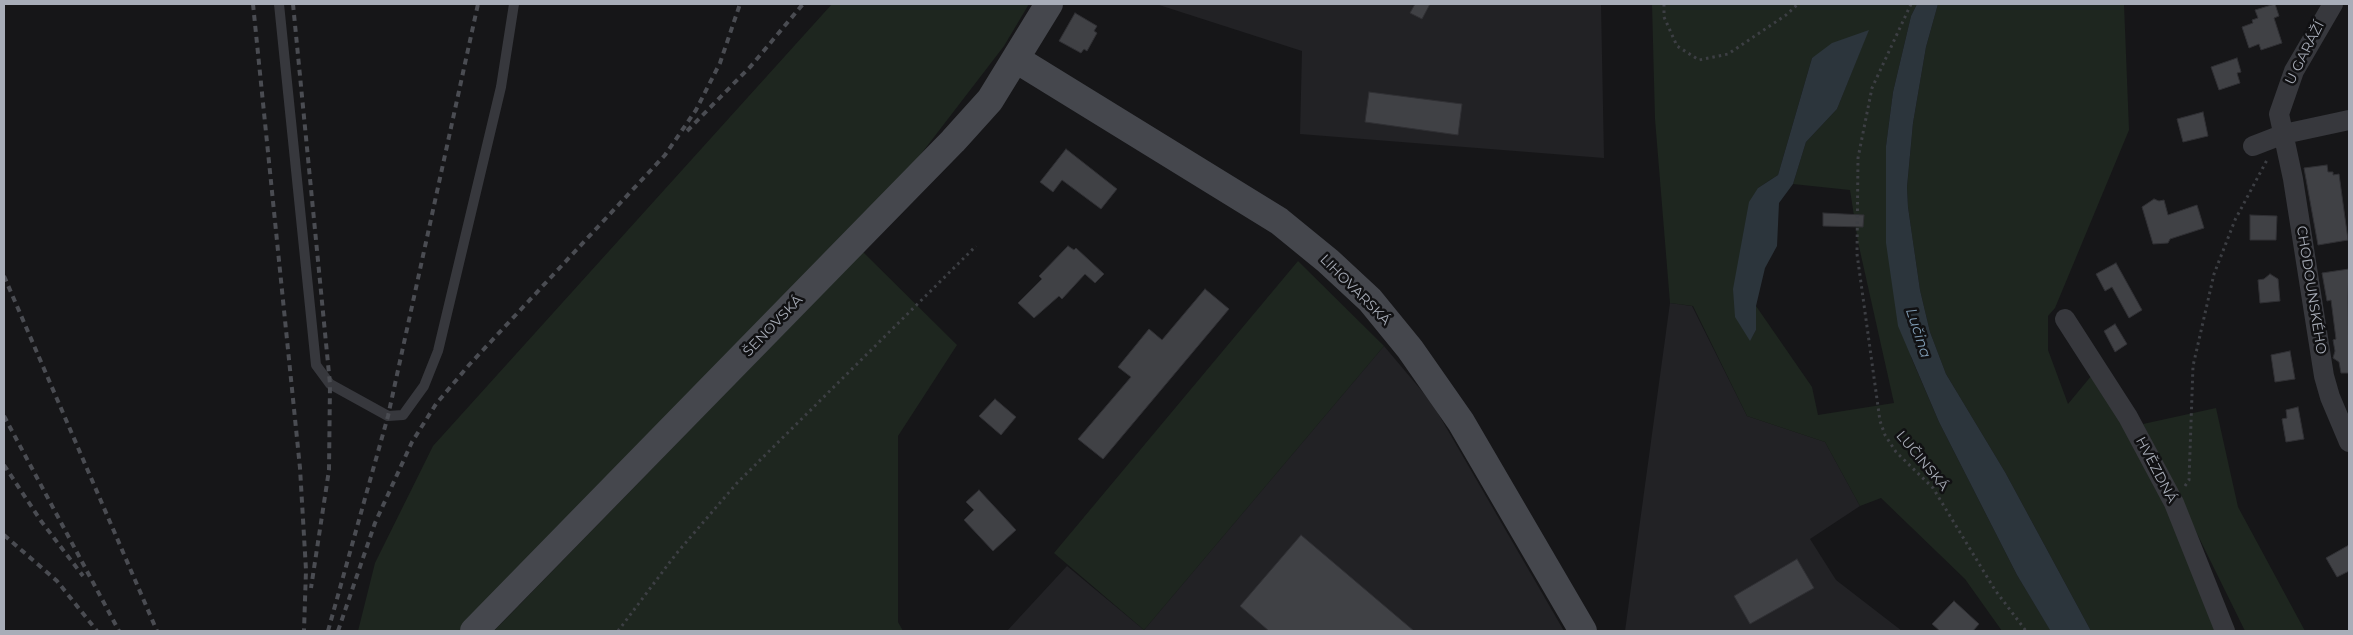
<!DOCTYPE html>
<html>
<head>
<meta charset="utf-8">
<style>
  body { margin:0 }
  #map { position:relative; width:2353px; height:635px; overflow:hidden; background:#161618; font-family:Montserrat,sans-serif }
  canvas { display:block }
  .frame { position:absolute; inset:0; border:5px solid #a8adb8; pointer-events:none }
</style>
</head>
<body>
<div id="map">
<canvas width="2353" height="635"></canvas>
<div class="frame"></div>
</div>
<script>
const ctx = document.querySelector('canvas').getContext('2d');
ctx.lineJoin = 'round';
function fillPath(path, color) { ctx.fillStyle = color; ctx.fill(path, 'evenodd'); }
const shape = rows => new Path2D(rows.map(r => 'M' + r).join(''));
function strokePath(path, color, width, dash) { ctx.strokeStyle = color; ctx.lineWidth = width; ctx.lineCap = dash ? 'butt' : 'round'; ctx.setLineDash(dash || []); ctx.stroke(path); }
function write(font, color, halo, rows, align = 'center') {
  ctx.font = font + ' Montserrat,sans-serif'; ctx.lineWidth = 5; ctx.setLineDash([]); ctx.textBaseline = 'middle'; ctx.strokeStyle = halo; ctx.fillStyle = color; for (const [text, x, y, turn = 0] of rows) {
    ctx.save(); ctx.translate(x, y); ctx.rotate((+turn || 0) * Math.PI / 180); ctx.textAlign = isNaN(turn) ? turn : align; if (halo) ctx.strokeText(text, 0, 0); ctx.fillText(text, 0, 0); ctx.restore();
  }
}
fillPath(shape([
  [1156,4,1601,4,1604,158,1300,134,1302,51],
  [1670,303,1692,306,1747,416,1825,442,1860,506,1810,539,1836,580,1902,631,1625,631],
  [1384,346,1432,403,1564,631,1007,631,1067,566,1144,630]
]), '#222225');
fillPath(shape([
  [832,4,1029,4,1004,46,911,167,463,631,358,631,375,563,433,446],
  [1652,4,1917,4,1911,16,1893,92,1886,146,1911,357,1939,422,2017,575,2051,631,2002,631,1965,579,1881,498,1860,506,1825,442,1747,416,1693,306,1670,303,1655,119],
  [1868,31,1837,109,1806,142,1793,184,1850,190,1858,242,1894,403,1818,415,1812,387,1756,306,1756,330,1750,340,1758,188,1778,175,1812,58],
  [1938,4,2124,4,2129,130,2055,308,2048,316,2048,350,2068,404,2092,375,2159,485,2219,631,2091,631,2005,472,1946,374,1930,332,1920,290,1908,207,1907,187,1913,123,1926,47],
  [863,252,957,345,898,436,898,622,903,631,494,631],
  [1298,261,1384,346,1144,630,1054,553],
  [2216,408,2238,507,2305,631,2245,631,2143,424]
]), '#1e261f');
fillPath(shape([
  [1917,4,1938,4,1926,47,1913,123,1907,187,1908,207,1920,290,1930,332,1946,374,2005,472,2091,631,2050,630,2017,575,1939,422,1898,326,1886,243,1886,146,1893,92,1911,16],
  [1869,30,1837,109,1806,142,1793,184,1779,203,1777,246,1765,268,1756,306,1756,330,1750,341,1735,317,1733,289,1749,202,1758,188,1778,175,1812,58,1832,43]
]), '#2c353c');
const building = shape([
  [1415,4,1430,4,1422,19,1410,13,1415,4],
  [2275,4,2279,16,2274,18,2282,43,2261,50,2259,44,2249,48,2242,27,2253,23,2252,20,2258,18,2255,10,2275,4],
  [1075,13,1097,26,1094,31,1097,33,1087,51,1084,49,1081,53,1059,41,1075,13],
  [2237,58,2241,72,2237,73,2240,83,2219,90,2211,67,2237,58],
  [1369,92,1462,104,1458,135,1365,122,1369,92],
  [2203,112,2208,136,2183,142,2177,119,2203,112],
  [1066,149,1117,189,1101,209,1062,180,1053,192,1040,182,1066,149],
  [2327,165,2328,172,2333,172,2333,175,2339,174,2348,240,2318,245,2304,168,2327,165],
  [2154,199,2159,201,2164,200,2168,215,2197,205,2204,228,2170,239,2168,243,2153,244,2142,207,2154,199],
  [1823,213,1864,215,1863,227,1823,226,1823,213],
  [2250,215,2277,216,2276,240,2250,240,2250,215],
  [1068,246,1074,250,1076,248,1104,274,1095,283,1085,274,1062,299,1059,296,1034,318,1018,303,1042,279,1039,276,1068,246],
  [2116,263,2142,310,2129,318,2112,287,2105,291,2096,274,2116,263],
  [2349,269,2348,297,2349,373,2341,373,2339,362,2333,358,2335,351,2333,340,2336,339,2331,300,2327,301,2322,273,2349,269],
  [2270,274,2278,279,2280,301,2260,303,2258,280,2264,279,2270,274],
  [1205,289,1229,309,1103,459,1078,439,1131,377,1118,367,1149,329,1162,340,1205,289],
  [2115,324,2127,344,2115,352,2104,331,2115,324],
  [2290,351,2295,379,2275,382,2271,355,2290,351],
  [995,399,1016,417,1001,435,979,416,995,399],
  [2298,407,2304,439,2286,442,2282,419,2287,418,2286,410,2298,407],
  [979,490,1016,530,993,551,964,520,974,510,966,502,979,490],
  [1301,535,1414,631,1269,631,1240,606,1301,535],
  [2349,545,2349,571,2337,577,2326,558,2349,545],
  [1797,559,1814,588,1750,624,1734,596,1797,559],
  [1954,601,1979,624,1973,631,1940,631,1932,624,1954,601]
]);
fillPath(building, '#404145');
strokePath(building, '#303034', 1);
strokePath(shape([
  [1664,4,1664,17,1677,46,1699,60,1728,54,1786,15,1798,4],
  [1911,4,1872,88,1858,158,1857,254,1880,421,1885,435,1896,452,1933,488,1995,590,2026,631],
  [2185,486,2189,480,2193,366,2214,274,2235,220,2267,160],
  [618,631,676,554,737,483,976,246]
]), '#3d3f44', 3, [2.5, 4]);
strokePath(shape([
  [279,4,316,365,330,384,388,416,403,415,424,386,438,351,501,87,514,4]
]), '#37383d', 10);
strokePath(shape([
  [2333,4,2294,71,2279,114,2293,179,2324,376,2330,397,2349,442],
  [2253,146,2284,134,2349,120],
  [2065,319,2128,417,2174,503,2225,631]
]), '#37383d', 20);
strokePath(shape([
  [1016,59,1279,221,1328,261,1370,300,1410,349,1461,422,1583,631],
  [474,631,953,141,990,100,1049,4]
]), '#45474d', 28);
strokePath(shape([
  [253,4,300,468,306,570,304,631],
  [293,4,330,384,329,470,311,588],
  [687,131,751,66,803,4],
  [4,276,157,631],
  [4,416,119,631],
  [4,465,41,521,83,576],
  [4,535,57,581,97,631],
  [328,631,388,416,478,4],
  [338,631,375,523,412,442,436,404,469,365,665,155,696,110,720,63,740,4]
]), '#4a4c52', 4, [6, 5]);
write('14px', '#a8adb8', '#111113', [
  ["U GARÁŽÍ",2305,53,-63],
  ["LIHOVARSKÁ",1355,290,45],
  ["CHODOUNSKÉHO",2311,290,81],
  ["ŠENOVSKÁ",773,326,-46],
  ["LUČINSKÁ",1922,461,50],
  ["HVĚZDNÁ",2156,470,62]
]);
write('italic 15px', '#7f9bb3', '#111113', [
  ["Lučina",1918,333,72]
]);
</script>
</body>
</html>
